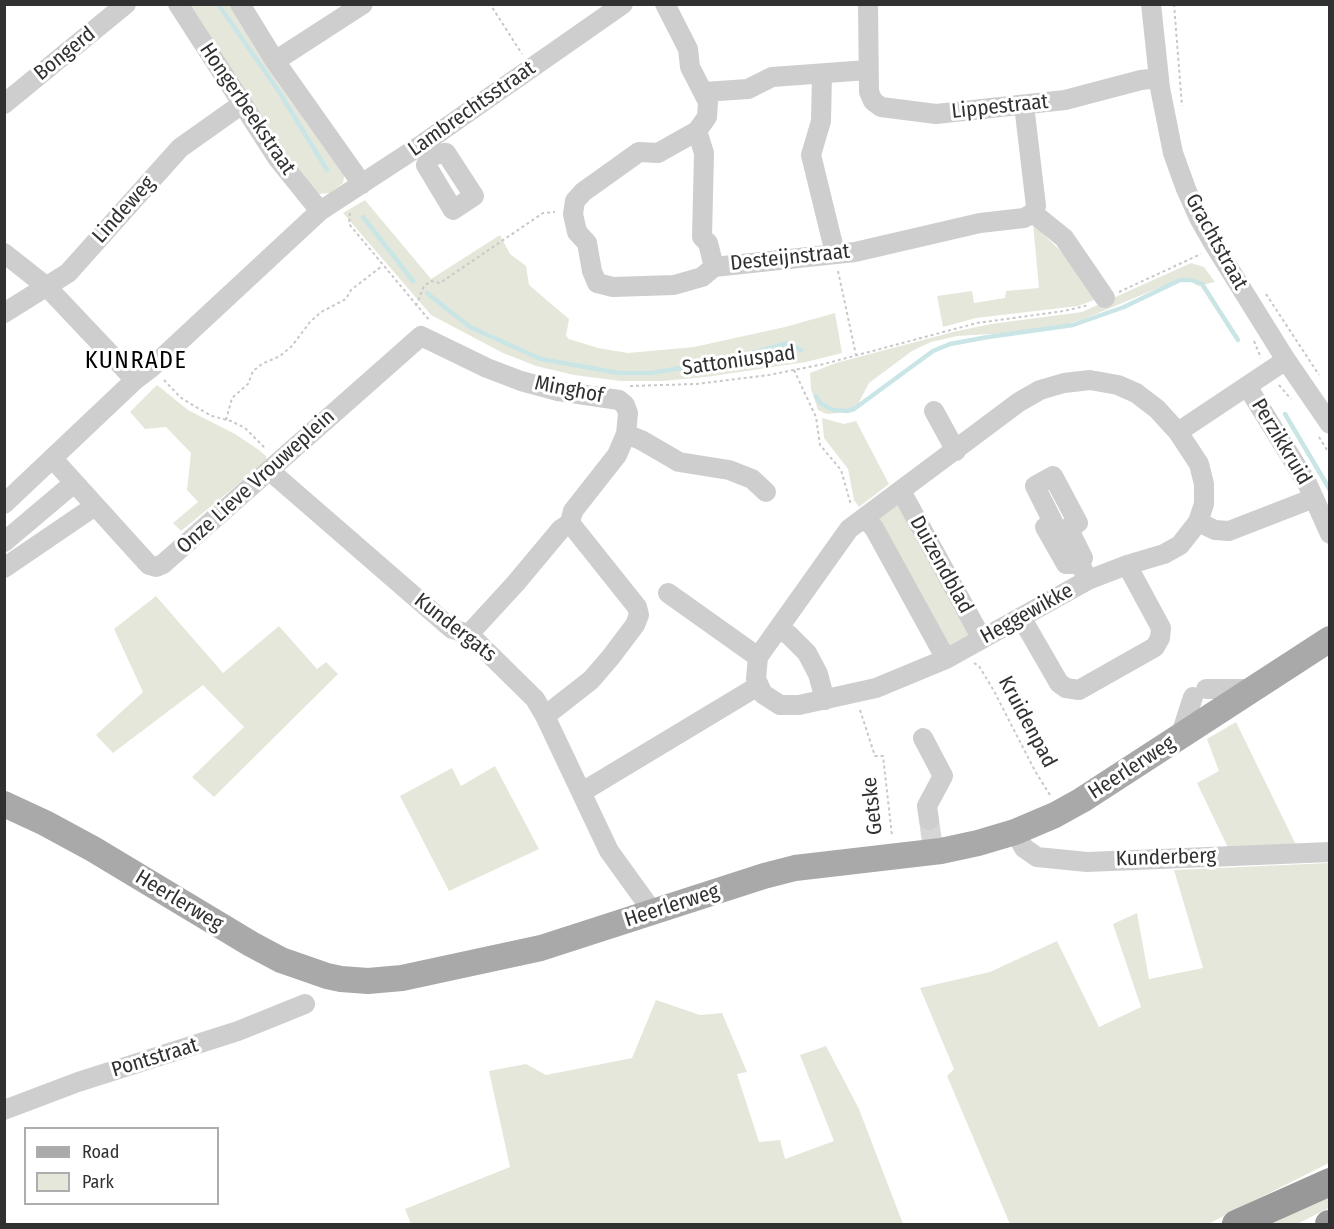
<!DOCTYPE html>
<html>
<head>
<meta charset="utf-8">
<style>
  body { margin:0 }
  #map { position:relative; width:1334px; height:1229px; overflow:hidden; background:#fff; font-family:"Fira Sans Condensed",sans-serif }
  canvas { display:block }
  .frame { position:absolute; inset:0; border:6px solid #313131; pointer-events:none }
  .legend { position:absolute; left:24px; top:1127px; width:195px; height:78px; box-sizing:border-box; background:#fff; border:2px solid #adadad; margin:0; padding:8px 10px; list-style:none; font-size:18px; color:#313131 }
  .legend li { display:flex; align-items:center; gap:12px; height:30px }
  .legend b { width:30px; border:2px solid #adadad }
</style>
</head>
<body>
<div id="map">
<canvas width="1334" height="1229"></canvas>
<div class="frame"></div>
<ul class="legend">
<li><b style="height:8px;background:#a9a9a9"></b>Road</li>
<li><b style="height:16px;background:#e6e7db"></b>Park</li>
</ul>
</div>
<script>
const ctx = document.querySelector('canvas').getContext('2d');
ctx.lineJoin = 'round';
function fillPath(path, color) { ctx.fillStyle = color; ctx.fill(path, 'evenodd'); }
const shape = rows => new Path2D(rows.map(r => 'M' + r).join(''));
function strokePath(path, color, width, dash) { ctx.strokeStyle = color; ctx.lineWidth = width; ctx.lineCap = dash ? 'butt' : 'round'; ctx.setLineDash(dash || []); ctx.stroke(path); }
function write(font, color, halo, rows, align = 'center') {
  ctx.font = font + ' "Fira Sans Condensed",sans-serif'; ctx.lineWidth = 6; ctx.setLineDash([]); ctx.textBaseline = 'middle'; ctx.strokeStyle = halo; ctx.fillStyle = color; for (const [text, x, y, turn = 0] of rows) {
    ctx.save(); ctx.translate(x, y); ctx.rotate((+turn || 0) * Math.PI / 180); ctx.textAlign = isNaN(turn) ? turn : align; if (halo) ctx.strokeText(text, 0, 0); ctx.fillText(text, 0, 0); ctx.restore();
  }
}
fillPath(shape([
  [186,5,231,5,345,172,343,183,330,193,318,194,279,148],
  [365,200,431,279,500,235,510,254,526,266,529,285,569,319,566,336,569,339,598,348,628,353,694,347,785,327,835,313,842,353,806,362,706,377,662,381,621,381,574,375,536,366,503,353,431,315,343,213],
  [1033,224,1069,259,1097,299,1078,306,976,318,943,327,937,296,972,291,974,303,1005,298,1006,291,1039,288],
  [1191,263,1204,267,1215,282,1198,286,1190,280,1175,281,1084,319,1044,331,957,336,931,342,912,351,869,383,856,408,847,412,827,414,818,410,811,389,810,373,836,363,953,332,991,324,1082,312],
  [157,385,188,410,235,434,259,450,266,456,266,461,181,531,173,523,198,502,187,490,191,453,166,427,145,429,130,412],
  [822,418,844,424,856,421,889,484,859,507,854,500,848,469,824,438],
  [899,502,972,635,946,648,875,520],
  [156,596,223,673,279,626,317,669,326,662,338,674,214,797,192,777,244,727,203,685,113,753,96,735,143,692,114,629],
  [1236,722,1299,851,1231,854,1197,783,1219,771,1207,739],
  [495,766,539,849,449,891,400,796,452,768,461,786],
  [1329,863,1329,1163,1208,1224,1010,1224,947,1076,954,1069,920,988,990,972,1057,941,1099,1027,1141,1007,1113,924,1137,913,1149,979,1203,968,1174,870],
  [656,1000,700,1015,722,1013,747,1072,737,1074,759,1142,780,1140,785,1159,834,1141,800,1055,826,1046,859,1109,903,1224,411,1224,405,1209,510,1167,489,1071,526,1064,546,1075,632,1058],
  [1329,1195,1329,1208,1297,1224,1263,1224]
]), '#e6e7db');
strokePath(shape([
  [218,4,278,90,327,170],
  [363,217,413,281],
  [427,293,470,327,541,359,619,373,651,373,724,361,788,343,801,350],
  [816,396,820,403,833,410,847,411,854,409,933,351,950,344,988,337,1073,325,1124,307,1180,280,1191,280,1202,284,1238,340],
  [1285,414,1330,490]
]), '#cae5e6', 4.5);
strokePath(shape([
  [929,820,932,842]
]), '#d6d6d6', 20, [20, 10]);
strokePath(shape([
  [488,4,492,7,522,54],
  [1174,4,1182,106],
  [350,213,349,224,430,321],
  [838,271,856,355],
  [1119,292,1201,254],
  [1266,294,1319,375],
  [416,306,424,286,431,281,440,283,543,213,555,212],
  [1254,341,1261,358],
  [794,370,816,417,820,445,841,470,851,505],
  [164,380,180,397,194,406,212,416,231,421,245,428,266,449],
  [1279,385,1291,399],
  [630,386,696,384,769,375,824,364,977,323,1064,311,1089,305],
  [226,420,232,398,248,384,253,371,262,364,280,356,292,346,310,322,321,312,346,299,351,290,382,266],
  [1319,437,1330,455],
  [974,663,979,666,994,691,1035,771,1050,795],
  [860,710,875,756,883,756,892,836]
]), '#c8c8c8', 2, [3, 3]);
strokePath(shape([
  [178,4,278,159,320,211],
  [240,4,275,61,362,184],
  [665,4,688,49,690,67,708,102,707,117,697,131,704,153,702,237,708,243,714,267],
  [868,4,869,92,873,101,881,107,936,114,1065,100,1141,80,1159,78],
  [1151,4,1160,88,1173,153,1186,189,1199,218,1215,246,1286,360,1330,424],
  [275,61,363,4],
  [822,74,821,121,811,155,835,253],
  [704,92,748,89,772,77,868,70],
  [4,104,126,4],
  [697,131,658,153,639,152,583,192,575,201,573,214,577,232,587,243,592,271,597,283,613,287,674,285,702,277,714,267,855,252,980,223,1024,218,1033,213,1036,206,1024,105],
  [424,143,433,155,446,153,474,196,453,210,426,165,433,155],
  [1033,213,1064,238,1105,298],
  [4,253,47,287,135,380],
  [4,313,68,273,180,148,242,104],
  [1090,380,1118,385,1136,393,1157,409,1178,432,1199,464,1204,484,1204,504,1198,522,1180,545,1164,554,1127,565,1088,580,946,659,876,688,799,705,780,705,763,694,756,679,758,657,849,529,1019,402,1040,390,1064,383,1090,380],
  [1247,386,1307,483,1330,534],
  [934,411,956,451],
  [1178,432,1286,360],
  [626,434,641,440,679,462,729,470,752,479,766,492],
  [53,459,149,565,156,567,163,564,421,336,487,368,521,381,558,391,619,400,625,405,628,413,626,434,617,455,573,511,570,523,637,607,639,615,635,625,610,658,591,680,545,716],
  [270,471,452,629,469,634,535,699,545,716,609,851,653,912],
  [901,491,982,639],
  [4,504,135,380,152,367,320,211,424,143,623,4],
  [864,518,874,528,946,659],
  [1198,522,1215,530,1229,531,1314,498],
  [4,542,74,483],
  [1080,564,1066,564,1045,527,1053,522,1035,486,1053,476,1078,523,1068,528,1083,558,1080,564,1088,580],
  [4,568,95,506],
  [668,593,758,657],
  [1021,617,1059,683,1066,688,1079,690,1155,647,1160,638,1161,628,1127,565],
  [778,629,789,635,807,653,818,674,825,700],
  [469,634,515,584,561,529,570,523],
  [1206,689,1252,689],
  [1180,737,1193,697],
  [923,738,943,776,927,806,929,820],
  [582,792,758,686],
  [1015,832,1024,848,1037,857,1087,862,1330,852],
  [4,1110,78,1082,238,1031,305,1004]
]), '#cecece', 20);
strokePath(shape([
  [4,804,45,823,93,849,251,944,281,960,327,976,341,979,368,981,402,978,541,948,764,876,795,868,941,851,978,843,1015,832,1055,815,1082,800,1330,639]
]), '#a9a9a9', 26);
strokePath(shape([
  [1236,1224,1330,1182],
  [1329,1224,1330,1224]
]), '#989898', 28);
write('21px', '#313131', '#fff', [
  ["Bongerd",65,54,-39],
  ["Lippestraat",1000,107,-6],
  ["Hongerbeekstraat",247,109,56],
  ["Lambrechtsstraat",472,109,-35],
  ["Lindeweg",124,210,-48],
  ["Grachtstraat",1216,242,61],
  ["Desteijnstraat",790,258,-6],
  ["Sattoniuspad",739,361,-8],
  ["Minghof",569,390,11],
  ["Perzikkruid",1281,442,59],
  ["Onze Lieve Vrouweplein",256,482,-42],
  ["Duizendblad",941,565,61],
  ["Heggewikke",1027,614,-29],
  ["Kundergats",455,628,38],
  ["Kruidenpad",1027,722,62],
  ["Heerlerweg",1132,768,-33],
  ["Getske",873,806,-96],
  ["Kunderberg",1166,858,-2],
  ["Heerlerweg",179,901,31],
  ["Heerlerweg",672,906,-18],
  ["Pontstraat",155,1058,-17]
]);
ctx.letterSpacing = '1.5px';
write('24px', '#000', '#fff', [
  ["KUNRADE",136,361]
]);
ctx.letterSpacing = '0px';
</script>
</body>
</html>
